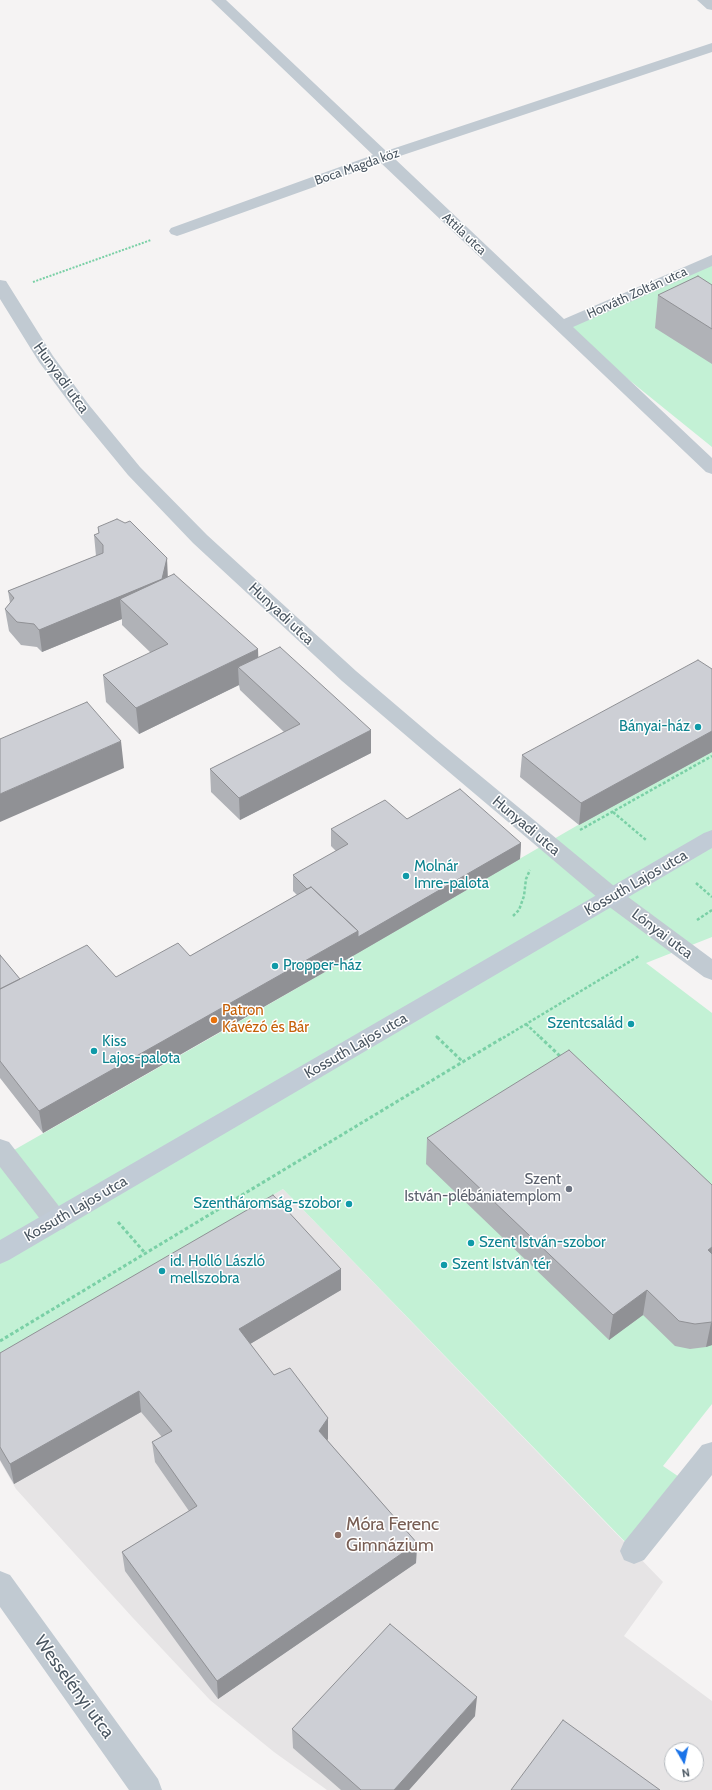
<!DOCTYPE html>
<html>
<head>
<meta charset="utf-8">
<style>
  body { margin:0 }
  #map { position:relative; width:712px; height:1790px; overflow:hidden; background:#f5f3f3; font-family:Cabin,sans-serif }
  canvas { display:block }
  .north { position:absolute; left:664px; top:1742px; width:40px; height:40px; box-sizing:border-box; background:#fff; border:1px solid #b7bbc0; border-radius:50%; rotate:171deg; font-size:11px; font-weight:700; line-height:16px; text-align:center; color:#4a5661 }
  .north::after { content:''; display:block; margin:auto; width:14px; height:18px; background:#1a73e8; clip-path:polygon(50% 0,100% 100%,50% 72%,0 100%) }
</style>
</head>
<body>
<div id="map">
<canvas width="712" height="1790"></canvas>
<div class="north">N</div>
</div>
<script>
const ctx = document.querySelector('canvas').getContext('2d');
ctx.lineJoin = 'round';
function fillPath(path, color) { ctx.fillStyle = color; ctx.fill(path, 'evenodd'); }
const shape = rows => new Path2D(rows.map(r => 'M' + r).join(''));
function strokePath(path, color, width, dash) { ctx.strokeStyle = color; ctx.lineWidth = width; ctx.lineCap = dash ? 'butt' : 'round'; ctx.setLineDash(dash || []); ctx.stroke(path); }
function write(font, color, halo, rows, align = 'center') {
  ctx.font = font + ' Cabin,sans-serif'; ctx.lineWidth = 3; ctx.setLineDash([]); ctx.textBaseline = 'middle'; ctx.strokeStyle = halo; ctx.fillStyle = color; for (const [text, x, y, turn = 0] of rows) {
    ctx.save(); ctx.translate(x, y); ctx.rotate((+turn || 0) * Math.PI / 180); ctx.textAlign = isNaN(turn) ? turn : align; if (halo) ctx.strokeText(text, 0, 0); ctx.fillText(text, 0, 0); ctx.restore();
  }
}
fillPath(shape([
  [283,1189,663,1582,624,1636,712,1701,712,1790,327,1790,274,1752,210,1700,133,1618,16,1489,0,1461,0,1359],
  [672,1750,696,1750,696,1774,672,1774]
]), '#e6e4e5');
fillPath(shape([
  [712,256,712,447,561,325],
  [712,751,712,937,646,963,712,1013,712,1404,663,1466,688,1483,633,1550,283,1189,0,1359,0,1158,235,1024,578,825]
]), '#c3f1d5');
strokePath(shape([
  [33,282,151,240]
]), '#7ad0a6', 2, [2, 1.5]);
strokePath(shape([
  [613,812,646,840],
  [580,830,712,756],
  [696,883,712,897],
  [513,916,519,910,524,896,526,879,530,870],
  [697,920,712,910],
  [526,1024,541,1038],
  [436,1036,438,1038],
  [503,1038,639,956]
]), '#7ad0a6', 2.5, [3, 2]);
strokePath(shape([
  [437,1037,463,1062],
  [540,1037,562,1058],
  [118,1222,145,1253],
  [0,1341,504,1037]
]), '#7ad0a6', 3, [3.5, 2.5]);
fillPath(shape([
  [211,0,226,0,386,151,712,43,712,52,394,158,564,319,712,255,712,266,573,327,712,458,712,474,706,472,381,163,183,234,177,236,171,234,169,231,171,228,373,155,211,0],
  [697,0,712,0,712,10,707,9,697,0],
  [0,280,6,281,53,356,89,405,140,467,207,535,356,671,437,740,620,891,712,959,712,980,704,977,604,903,423,750,342,681,193,543,128,475,77,413,39,362,0,299,0,280],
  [0,1139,9,1142,65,1214,68,1221,65,1228,56,1231,47,1228,0,1167,0,1139],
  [712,1442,712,1475,644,1560,634,1564,624,1560,620,1551,624,1542,702,1445,712,1442],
  [0,1571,10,1575,158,1779,162,1790,129,1790,0,1607,0,1571]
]), '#c1cad2');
fillPath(shape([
  [712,830,712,848,9,1260,0,1264,0,1240,704,833,712,830]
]), '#c1cbd6');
fillPath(shape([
  [712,285,712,364,655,328,658,295],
  [94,535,168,577,258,649,258,658,371,730,371,753,240,820,211,792,210,769,284,732,240,690,239,685,139,734,106,702,103,675,151,653,122,625,122,619,42,652,37,647,21,645,9,631,5,609,10,603,8,591,96,556],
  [712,669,712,752,579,825,520,777,522,755],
  [407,819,521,843,520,859,358,953,43,1133,0,1078,0,955,20,979,116,977,190,956,297,895,293,891,293,875,336,851,331,846,331,829],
  [427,1138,712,1185,712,1345,706,1347,690,1349,675,1346,643,1315,609,1340,426,1164],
  [341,1269,341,1290,250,1344,274,1375,328,1418,328,1439,327,1440,417,1543,416,1563,218,1699,125,1571,122,1552,189,1511,155,1462,152,1442,162,1437,141,1412,14,1484,0,1460,0,1353],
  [475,1716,409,1790,341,1790,293,1748,292,1729]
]), '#b0b2b7');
fillPath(shape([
  [167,558,168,580,120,599,122,619,42,652,39,630],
  [258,649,259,676,238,667,239,685,139,734,136,708],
  [371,730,371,753,240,820,239,798],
  [712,731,712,752,579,825,581,803],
  [121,741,124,768,0,822,0,794],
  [521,843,520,859,358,953,43,1133,39,1111,358,931],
  [712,1247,712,1268,708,1250],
  [341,1269,341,1290,240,1350,239,1329],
  [647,1290,643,1315,609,1340,613,1315],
  [712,1322,712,1345,706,1347,711,1323],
  [139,1391,141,1412,14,1484,10,1464],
  [328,1418,328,1439,320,1451,319,1431],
  [417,1543,416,1563,218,1699,217,1681],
  [477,1697,475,1716,409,1790,394,1790]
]), '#909195');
const building = shape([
  [698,276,712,285,712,329,658,295,698,276],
  [117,519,125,523,130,521,167,558,162,579,39,630,34,624,17,622,5,609,14,598,8,591,103,553,103,545,94,535,99,533,98,527,117,519],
  [174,574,258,649,136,708,103,675,168,644,120,599,174,574],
  [280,647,371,730,239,798,210,769,300,724,238,667,280,647],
  [698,660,712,669,712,731,581,803,522,755,698,660],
  [87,702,121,741,0,794,0,739,87,702],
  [460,789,521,843,358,937,358,931,311,887,307,889,293,875,348,844,331,829,385,800,407,819,460,789],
  [311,887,358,931,39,1111,0,1061,0,989,87,945,116,977,178,943,190,956,311,887],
  [0,955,20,979,0,989,0,955],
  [569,1050,712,1185,712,1247,708,1250,712,1254,712,1322,695,1324,679,1321,647,1290,613,1315,427,1138,569,1050],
  [273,1195,341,1269,239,1329,274,1375,290,1368,328,1418,319,1431,417,1543,217,1681,122,1552,197,1506,152,1442,172,1431,139,1391,10,1464,0,1447,0,1353,273,1195],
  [390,1624,477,1697,394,1790,361,1790,292,1729,390,1624],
  [563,1720,660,1790,511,1790,563,1720]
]);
fillPath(building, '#cdcfd5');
strokePath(building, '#909195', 1);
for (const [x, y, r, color] of [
  [698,727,4,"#0f9aa8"],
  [406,876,4,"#0f9aa8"],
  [275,966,4,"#0f9aa8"],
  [214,1020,4,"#e8710a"],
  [631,1024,4,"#0f9aa8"],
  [94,1051,4,"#0f9aa8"],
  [569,1189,4,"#6b7280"],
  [349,1204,4,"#0f9aa8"],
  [471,1243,4,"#0f9aa8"],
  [444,1265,4,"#0f9aa8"],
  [162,1271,4,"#0f9aa8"],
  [338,1535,4,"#8d6e63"]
]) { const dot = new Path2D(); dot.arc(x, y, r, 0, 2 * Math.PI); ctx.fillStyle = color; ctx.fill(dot); strokePath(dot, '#fff', 1.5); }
write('13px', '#4a5661', '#fff', [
  ["Boca Magda köz",357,167,-19],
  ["Attila utca",464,234,43],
  ["Horváth Zoltán utca",637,293,-24]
]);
write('15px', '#4a5661', '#fff', [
  ["Hunyadi utca",61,378,54],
  ["Hunyadi utca",281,614,43],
  ["Hunyadi utca",526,826,40],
  ["Kossuth Lajos utca",636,883,-30],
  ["Lónyai utca",662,934,37],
  ["Kossuth Lajos utca",356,1046,-30],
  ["Kossuth Lajos utca",76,1209,-30]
]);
write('15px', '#0d838f', '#fff', [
  ["Bányai-ház",690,727,"right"],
  ["Molnár",414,867],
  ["Imre-palota",414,884],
  ["Propper-ház",283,966],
  ["Szentcsalád",623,1024,"right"],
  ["Kiss",102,1042],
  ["Lajos-palota",102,1059],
  ["Szentháromság-szobor",341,1204,"right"],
  ["Szent István-szobor",479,1243],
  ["id. Holló László",170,1262],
  ["mellszobra",170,1279],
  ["Szent István tér",452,1265]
], 'left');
write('15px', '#c56008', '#fff', [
  ["Patron",222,1011],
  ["Kávézó és Bár",222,1028]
], 'left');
write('15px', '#5b616d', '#fff', [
  ["Szent",561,1180],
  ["István-plébániatemplom",561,1197]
], 'right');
write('18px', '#785e54', '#fff', [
  ["Móra Ferenc",346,1525],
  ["Gimnázium",346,1546]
], 'left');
write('18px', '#4a5661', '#fff', [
  ["Wesselényi utca",74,1687,54]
]);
</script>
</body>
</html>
